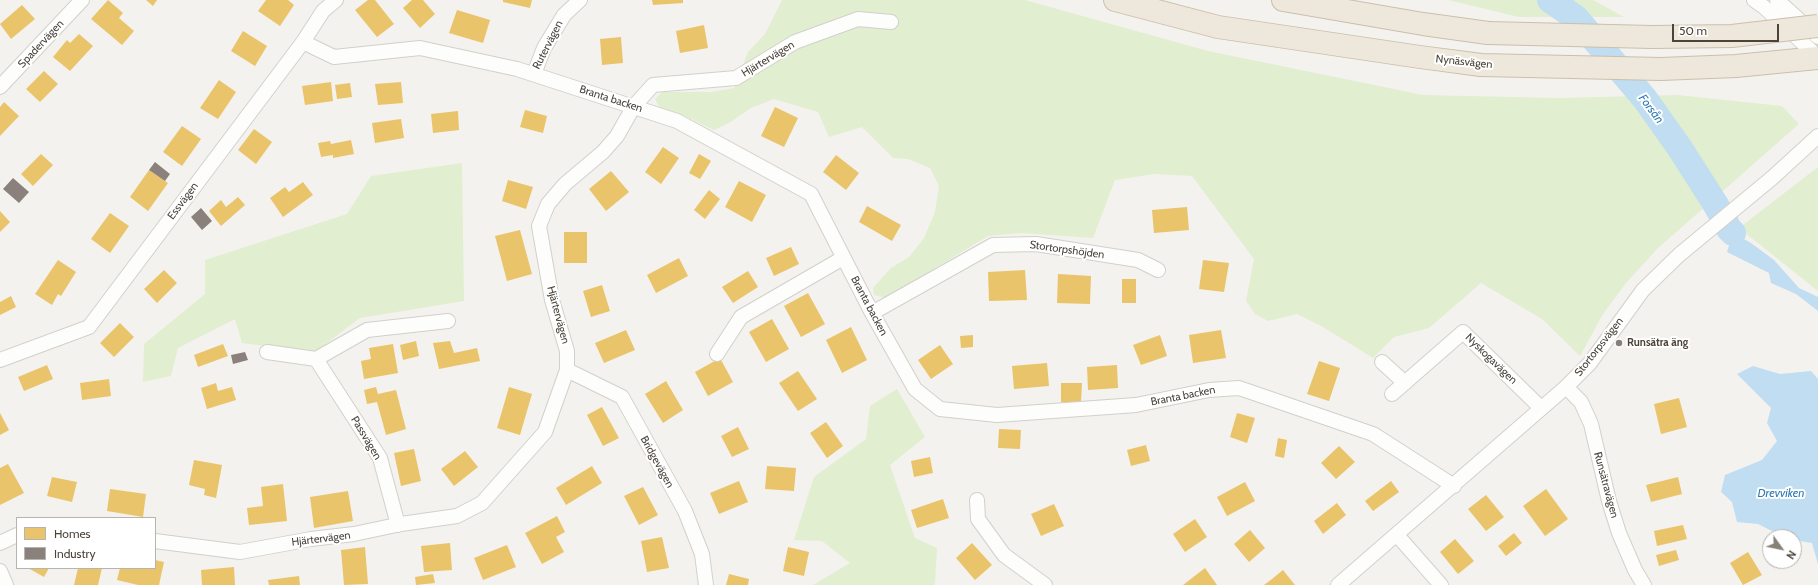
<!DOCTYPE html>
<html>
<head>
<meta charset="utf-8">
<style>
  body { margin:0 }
  #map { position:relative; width:1818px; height:585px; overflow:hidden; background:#f4f2ee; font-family:Cabin,sans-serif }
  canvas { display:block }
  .legend { position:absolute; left:16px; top:517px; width:140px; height:52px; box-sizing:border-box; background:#fff; border:1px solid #b7b4b0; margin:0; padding:5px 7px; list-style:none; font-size:12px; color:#4b4439 }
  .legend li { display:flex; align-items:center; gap:8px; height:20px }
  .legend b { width:20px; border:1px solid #b7b4b0 }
  .north { position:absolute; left:1762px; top:529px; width:40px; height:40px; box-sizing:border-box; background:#fff; border:1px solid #b7b4b0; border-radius:50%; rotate:123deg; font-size:11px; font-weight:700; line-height:16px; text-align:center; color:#4b4439 }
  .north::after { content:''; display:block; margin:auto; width:14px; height:18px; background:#868178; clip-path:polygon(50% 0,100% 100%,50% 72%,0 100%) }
  .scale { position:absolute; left:1672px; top:24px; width:107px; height:18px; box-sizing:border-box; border:2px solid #4b4439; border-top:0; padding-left:5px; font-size:12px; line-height:14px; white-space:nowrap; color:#4b4439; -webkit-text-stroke:3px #fff; paint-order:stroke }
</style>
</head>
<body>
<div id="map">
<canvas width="1818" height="585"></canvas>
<ul class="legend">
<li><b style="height:11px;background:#e9c46a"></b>Homes</li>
<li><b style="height:11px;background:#8a817c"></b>Industry</li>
</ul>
<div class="north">N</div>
<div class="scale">50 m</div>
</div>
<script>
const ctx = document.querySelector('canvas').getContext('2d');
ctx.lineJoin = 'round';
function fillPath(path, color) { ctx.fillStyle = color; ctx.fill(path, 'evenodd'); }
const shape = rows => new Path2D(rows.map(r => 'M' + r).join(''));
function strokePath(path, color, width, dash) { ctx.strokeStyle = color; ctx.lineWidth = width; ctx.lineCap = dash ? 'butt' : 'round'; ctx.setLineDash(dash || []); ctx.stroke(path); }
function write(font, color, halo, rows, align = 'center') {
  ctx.font = font + ' Cabin,sans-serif'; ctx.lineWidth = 4; ctx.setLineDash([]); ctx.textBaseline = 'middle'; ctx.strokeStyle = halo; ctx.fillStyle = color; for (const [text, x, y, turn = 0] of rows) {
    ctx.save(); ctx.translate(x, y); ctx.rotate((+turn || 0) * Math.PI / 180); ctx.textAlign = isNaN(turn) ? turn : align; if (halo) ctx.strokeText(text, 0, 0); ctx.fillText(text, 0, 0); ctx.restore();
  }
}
fillPath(shape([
  [782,0,1025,0,1208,51,1423,95,1559,98,1678,95,1782,106,1799,124,1657,249,1626,283,1603,314,1580,356,1542,319,1481,283,1429,328,1394,337,1373,358,1323,327,1297,314,1268,321,1255,314,1246,301,1254,259,1192,176,1154,174,1115,180,1093,238,1021,233,988,236,886,298,874,295,873,288,891,268,909,257,924,238,935,212,939,186,930,168,908,159,893,158,862,127,829,137,818,112,774,99,751,108,729,123,714,130,683,115,660,108,655,99,662,92,712,92,734,88,748,52,765,34],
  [1448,0,1593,0,1624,17,1519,17],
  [462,163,464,301,360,318,315,352,242,343,235,319,178,348,171,376,143,382,144,344,205,294,205,260,347,214,371,176],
  [1818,167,1818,291,1739,228],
  [897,389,925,437,890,465,915,538,937,548,935,583,934,585,813,585,850,563,822,541,794,540,814,477,866,439,870,406]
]), '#e1eecf');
fillPath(shape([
  [1733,233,1751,243,1774,260,1799,288,1818,297,1818,311,1796,294,1771,283,1769,273,1727,252],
  [1753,366,1780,374,1811,371,1818,379,1818,564,1812,543,1794,540,1794,537,1784,537,1758,524,1737,522,1732,502,1721,492,1725,475,1762,460,1777,441,1767,423,1771,408,1737,374]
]), '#c0ddf1');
fillPath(shape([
  [108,0,123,13,119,18,134,31,122,45,91,19],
  [146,0,157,0,153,6],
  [266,0,288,0,294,5,280,26,258,11],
  [368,0,375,0,394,24,377,37,355,10],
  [412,0,423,0,435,14,420,28,403,8],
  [503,0,532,0,530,8,503,2],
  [652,0,683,0,683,3,653,5],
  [22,5,35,19,11,39,0,24],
  [457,10,490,20,483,43,449,33],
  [704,25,708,48,680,53,676,31],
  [243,31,267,46,255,66,231,51],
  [79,34,93,46,70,71,53,57,67,40,70,43],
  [621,37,623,63,602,65,600,39],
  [44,71,58,84,40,102,26,89],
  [219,80,236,92,218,119,200,108],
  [331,82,333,101,305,105,302,86],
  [401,82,403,103,378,105,375,84],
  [350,83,352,97,337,99,335,85],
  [4,102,19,116,0,136,0,107],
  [775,107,798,118,784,147,761,136],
  [525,110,547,116,543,133,520,127],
  [458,111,459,130,433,133,431,114],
  [401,119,404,138,375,143,372,123],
  [182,126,201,139,182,166,163,152],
  [254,129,272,142,256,164,238,150],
  [351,140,354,154,333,158,333,155,321,157,318,143,330,141,331,144],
  [663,147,679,158,661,184,645,172],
  [41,154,53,165,33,186,21,174],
  [699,154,711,161,700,179,689,173],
  [836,155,859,173,846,190,823,172],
  [149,170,168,183,148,211,130,197],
  [611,171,629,192,606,211,589,189],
  [508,180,533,187,526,209,502,201],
  [739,181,766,195,752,222,725,207],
  [303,182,313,195,283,217,270,198,285,187,289,192],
  [709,190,720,199,705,219,694,210],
  [238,197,245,205,221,226,209,211,221,200,226,207],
  [867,206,901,225,892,241,859,222],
  [1187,207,1189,230,1154,233,1152,210],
  [0,211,10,222,0,232],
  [110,213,129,226,110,253,91,239],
  [520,230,532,274,507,281,495,236],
  [564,232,587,232,587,263,564,263],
  [791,247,799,264,774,276,766,258],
  [679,258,688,276,656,293,647,275],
  [58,260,76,272,61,296,58,294,52,305,35,294],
  [1203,260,1229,263,1224,292,1199,289],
  [164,270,177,283,157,303,144,289],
  [1025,270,1027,300,989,301,988,272],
  [748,271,758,287,733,303,722,287],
  [1058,274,1091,276,1090,304,1057,303],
  [1122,279,1136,279,1136,303,1122,303],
  [602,285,610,311,591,317,583,291],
  [808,293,825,324,801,337,784,306],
  [11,296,16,307,0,315,0,302],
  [772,319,789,349,766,362,749,332],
  [120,323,134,337,114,357,100,343],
  [851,327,867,360,842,373,826,340],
  [626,330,635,350,604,363,595,343],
  [1221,330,1226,358,1193,363,1189,335],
  [973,335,973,347,961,348,960,336],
  [1160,335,1167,356,1141,365,1133,345],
  [416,341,419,356,403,360,400,345],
  [450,341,454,353,477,348,480,361,439,369,433,343],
  [223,344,228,356,198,367,194,355],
  [393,344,398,373,364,379,361,361,371,359,369,348],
  [940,345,953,364,931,379,918,360],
  [720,358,733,382,708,396,695,372],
  [1319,361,1340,368,1329,401,1307,394],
  [1047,363,1049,386,1014,389,1012,366],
  [47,365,53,379,24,391,18,377],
  [1117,365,1118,388,1088,390,1087,367],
  [798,371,817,399,798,411,779,383],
  [109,379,111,396,82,400,80,383],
  [666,381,683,410,663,423,645,394],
  [216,383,218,391,232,387,236,400,207,409,201,388],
  [1061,383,1082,383,1081,403,1061,402],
  [376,387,378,394,396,390,406,429,386,435,377,402,367,404,364,390],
  [509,387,532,394,520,435,497,428],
  [1679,398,1687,427,1661,434,1654,404],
  [602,407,619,438,603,446,587,415],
  [0,413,9,430,0,435],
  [1237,413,1255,418,1247,443,1230,437],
  [826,422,843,446,827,458,810,433],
  [738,427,749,449,732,457,721,436],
  [999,429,1021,430,1020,449,998,448],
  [1278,438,1287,440,1284,458,1275,456],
  [1146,445,1150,461,1131,466,1127,450],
  [1339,446,1355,462,1336,479,1321,463],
  [414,449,421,481,401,486,394,453],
  [465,451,478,467,454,486,441,469],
  [930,457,933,473,914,477,911,461],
  [194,460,222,465,216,498,204,495,205,489,189,485],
  [8,464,24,493,0,505,0,468],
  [592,466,602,483,566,505,556,488],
  [767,466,796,468,794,491,765,489],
  [52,477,77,482,72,502,47,496],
  [1678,477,1682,494,1651,502,1646,485],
  [739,481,748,502,719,514,710,493],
  [1391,481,1399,492,1373,511,1365,501],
  [1245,482,1255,501,1227,516,1217,497],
  [283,484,287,521,249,525,247,508,263,506,261,487],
  [643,487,658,515,639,525,624,496],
  [110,489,146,494,143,517,107,511],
  [1546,489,1568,519,1545,536,1523,506],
  [348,491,353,521,314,528,310,497],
  [1486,495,1504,517,1486,531,1468,509],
  [943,499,949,518,917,528,911,510],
  [1337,503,1346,515,1323,534,1314,521],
  [1054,504,1064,526,1041,536,1031,514],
  [557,516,565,532,556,537,564,552,542,564,525,533],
  [1195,519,1207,537,1185,552,1173,534],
  [1683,525,1687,539,1657,546,1654,531],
  [1250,530,1265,548,1249,562,1234,544],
  [1514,533,1522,543,1506,556,1498,546],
  [662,537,669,568,647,572,641,541],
  [1455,539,1474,561,1458,574,1440,552],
  [450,543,452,570,424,572,421,546],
  [972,543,992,565,975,580,956,558],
  [507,545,516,567,483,580,474,558],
  [365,547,368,584,344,585,341,550],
  [788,547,809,552,804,576,783,571],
  [1676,550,1679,560,1659,566,1656,555],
  [1748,552,1762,575,1743,585,1730,563],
  [155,560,164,562,159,585,138,585,117,580,120,568,155,568],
  [234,567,235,585,202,585,201,570],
  [28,568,49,568,44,577],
  [78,568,102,568,98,585,74,585],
  [1205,568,1217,585,1183,585],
  [1283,570,1295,585,1264,585,1272,579],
  [433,574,435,583,416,585,415,577],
  [729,574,749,579,748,585,726,585],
  [299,576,300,585,269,585,268,580]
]), '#e9c46a');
fillPath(shape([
  [155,162,170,174,165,181,149,170],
  [13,178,29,192,19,203,3,189],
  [201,208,212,221,202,230,191,217],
  [245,352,248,360,233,364,231,355]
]), '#8a817c');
strokePath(shape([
  [1550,0,1576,18,1645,99,1679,147,1716,205,1729,229,1733,233]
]), '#c0ddf1', 26);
const minor = shape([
  [1754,0,1764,7,1818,57],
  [1777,0,1818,37],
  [303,42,334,57,420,48,517,69,677,121,811,194,872,313,915,389,940,409,997,415,1136,405,1209,390,1239,388,1373,434,1454,486],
  [534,74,544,48,564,15,580,0],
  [0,87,82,0],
  [872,313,993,245,1036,244,1138,260,1158,270],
  [267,352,316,359,367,330,448,321],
  [717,354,741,317,843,258],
  [316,359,380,458,398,525],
  [0,360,89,327,303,42,323,11,336,0],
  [1382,362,1405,383],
  [567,370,622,397,685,511,702,554,706,585],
  [1566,387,1581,402,1591,424,1609,501,1619,533,1635,570,1644,585],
  [1392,394,1463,332,1541,408],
  [977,500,978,519,1004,555,1045,585],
  [1397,535,1441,585],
  [155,541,240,552,311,539,354,534,401,524,457,516,482,503,545,432,567,370,567,351,552,300,539,226,548,204,565,184,603,152,617,136,634,106,653,85,736,78,795,42,858,19,891,22],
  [0,543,17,535],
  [0,571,6,585],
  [1338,585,1566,387,1590,363,1643,290,1679,255,1772,178,1818,136]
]);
const motorway = shape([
  [1115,0,1218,27,1420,57,1481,65,1661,69,1736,66,1818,58],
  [1283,0,1423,24,1488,33]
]);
strokePath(minor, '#d2d0cb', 16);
strokePath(motorway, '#ccbfa9', 24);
strokePath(minor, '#fdfdfc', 14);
strokePath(motorway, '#ede8db', 22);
const motorwayBridge = shape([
  [1488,33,1652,37,1732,36,1818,26]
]);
strokePath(motorwayBridge, '#ccbfa9', 24, []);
strokePath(motorwayBridge, '#ede8db', 22);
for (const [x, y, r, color] of [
  [1619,343,4,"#868178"]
]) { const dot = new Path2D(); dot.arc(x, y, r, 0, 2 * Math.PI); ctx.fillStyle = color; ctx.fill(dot); strokePath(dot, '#fff', 1.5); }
write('11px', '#4b4439', '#fff', [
  ["Spadervägen",41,44,-47],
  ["Rutervägen",548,45,-63],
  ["Hjärtervägen",768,59,-31],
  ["Nynäsvägen",1464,62,6],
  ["Branta backen",611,99,18],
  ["Essvägen",183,201,-53],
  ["Stortorpshöjden",1067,250,8],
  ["Branta backen",869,306,62],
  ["Hjärtervägen",558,315,75],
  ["Stortorpsvägen",1599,347,-52],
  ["Nyskogavägen",1491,359,44],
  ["Branta backen",1183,396,-11],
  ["Passvägen",366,438,59],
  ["Bridgevägen",657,462,61],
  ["Runsätravägen",1606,485,75],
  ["Hjärtervägen",321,539,-7]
]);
write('bold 11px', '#4b4439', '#fff', [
  ["Runsätra äng",1627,343]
], 'left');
write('italic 12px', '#2e7ab2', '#fff', [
  ["Forsån",1651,109,53],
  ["Drevviken",1781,493]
]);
</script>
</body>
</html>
